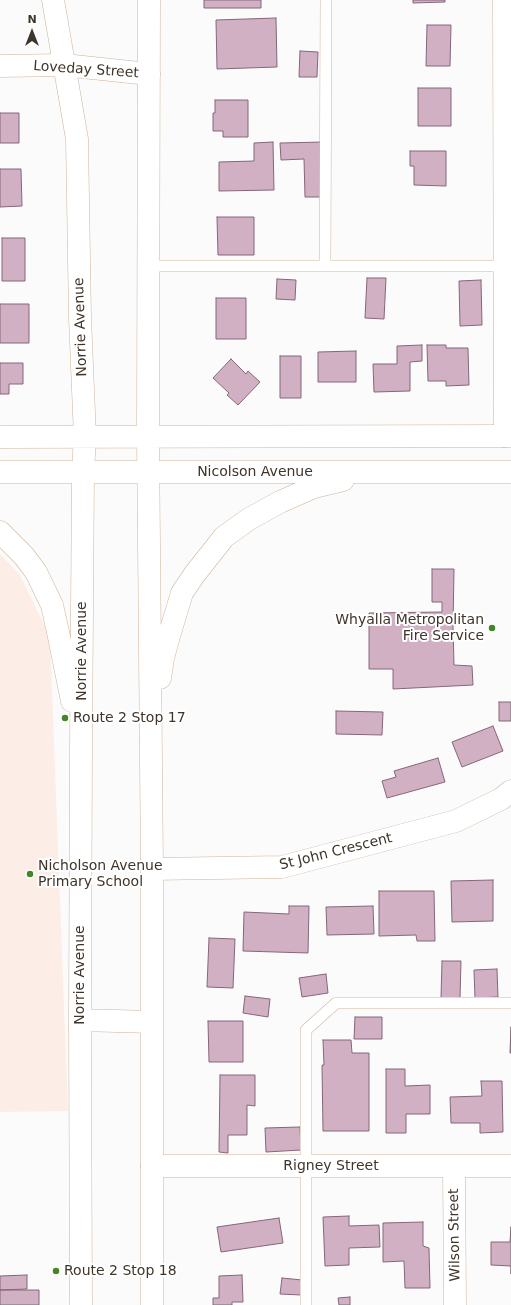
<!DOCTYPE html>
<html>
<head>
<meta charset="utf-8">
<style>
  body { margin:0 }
  #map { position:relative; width:511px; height:1305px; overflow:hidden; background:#fbfbfb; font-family:"DejaVu Sans",sans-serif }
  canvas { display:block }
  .north { position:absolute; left:12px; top:12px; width:40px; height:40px; -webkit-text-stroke:3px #fff; paint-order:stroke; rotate:0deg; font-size:11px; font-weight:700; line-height:16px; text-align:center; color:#3f3429 }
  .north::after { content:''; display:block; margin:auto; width:14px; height:18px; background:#3f3429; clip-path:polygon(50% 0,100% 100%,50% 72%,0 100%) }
</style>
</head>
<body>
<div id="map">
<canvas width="511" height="1305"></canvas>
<div class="north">N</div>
</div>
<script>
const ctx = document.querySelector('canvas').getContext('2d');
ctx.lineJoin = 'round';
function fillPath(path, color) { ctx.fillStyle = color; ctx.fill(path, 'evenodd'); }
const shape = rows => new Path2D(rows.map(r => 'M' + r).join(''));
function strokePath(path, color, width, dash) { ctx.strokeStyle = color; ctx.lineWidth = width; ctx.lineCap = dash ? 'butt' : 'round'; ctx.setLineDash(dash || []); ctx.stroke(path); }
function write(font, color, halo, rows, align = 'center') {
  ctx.font = font + ' "DejaVu Sans",sans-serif'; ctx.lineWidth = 4; ctx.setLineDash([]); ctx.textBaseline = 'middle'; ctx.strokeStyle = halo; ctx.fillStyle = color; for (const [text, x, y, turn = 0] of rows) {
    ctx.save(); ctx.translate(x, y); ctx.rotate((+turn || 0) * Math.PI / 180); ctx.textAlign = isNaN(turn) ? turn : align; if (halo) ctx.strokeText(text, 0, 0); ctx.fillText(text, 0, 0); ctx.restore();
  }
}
fillPath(shape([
  [0,554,20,575,50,637,68,1111,0,1112]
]), '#fceee7');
const building = shape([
  [204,0,261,0,261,8,204,8,204,0],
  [413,0,445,0,445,2,413,3,413,0],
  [276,18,277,67,217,69,216,20,276,18],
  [427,25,451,25,450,66,426,66,427,25],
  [300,51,318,52,317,77,299,77,300,51],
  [418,88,451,88,451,126,418,126,418,88],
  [215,100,248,100,248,137,223,137,223,131,213,131,213,113,215,113,215,100],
  [0,113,19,113,19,143,0,143,0,113],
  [273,142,274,190,219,191,219,162,254,161,254,143,273,142],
  [323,142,324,197,305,197,304,159,281,160,280,143,323,142],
  [410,151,446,151,446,186,414,185,414,166,410,166,410,151],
  [0,169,21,169,22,206,0,207,0,169],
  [217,217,254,217,254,255,218,255,217,217],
  [2,238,25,238,25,281,2,281,2,238],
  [367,278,386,278,384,319,365,318,367,278],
  [277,279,296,280,295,300,276,299,277,279],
  [481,280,482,325,460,326,459,281,481,280],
  [216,298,246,298,246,339,216,339,216,298],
  [0,304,29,304,29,343,0,343,0,304],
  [422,345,422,361,410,362,410,391,374,392,373,364,397,364,397,346,422,345],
  [427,345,446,345,446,348,468,348,469,385,446,386,446,381,428,381,427,345],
  [356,351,356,382,318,382,318,352,356,351],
  [280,356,301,356,301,398,280,398,280,356],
  [231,359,246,374,248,371,260,382,238,405,227,395,229,393,213,378,231,359],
  [0,363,23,363,23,384,9,384,9,394,0,394,0,363],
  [432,569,454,569,453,627,454,665,472,666,473,685,393,689,393,669,369,669,369,613,442,612,442,602,432,602,432,569],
  [499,702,511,702,511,721,499,721,499,702],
  [336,711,383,712,382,735,336,734,336,711],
  [493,726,503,751,462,767,452,742,493,726],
  [438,758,445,782,387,798,382,781,396,777,394,771,438,758],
  [493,880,493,921,452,922,451,881,493,880],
  [379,891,434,891,435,941,417,941,416,935,379,936,379,891],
  [289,906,309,906,308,953,243,951,244,912,289,914,289,906],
  [373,906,374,934,327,935,326,907,373,906],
  [209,938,235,939,233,988,207,987,209,938],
  [442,961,461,961,460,998,441,998,442,961],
  [497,969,498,997,475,998,474,970,497,969],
  [326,974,328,993,302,997,299,978,326,974],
  [245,996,270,999,268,1017,243,1013,245,996],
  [355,1017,382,1017,382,1039,354,1039,355,1017],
  [208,1021,243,1021,243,1062,209,1062,208,1021],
  [511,1027,511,1053,510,1053,511,1027],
  [323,1040,351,1040,352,1053,369,1053,369,1131,323,1131,322,1065,324,1065,323,1040],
  [386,1069,405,1069,405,1086,430,1085,430,1114,406,1114,406,1133,386,1133,386,1069],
  [220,1075,255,1075,255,1106,247,1105,247,1135,228,1135,228,1153,219,1152,220,1075],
  [481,1081,502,1081,503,1132,480,1133,480,1123,451,1123,450,1097,482,1096,481,1081],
  [300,1127,301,1150,266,1152,265,1128,300,1127],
  [349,1216,349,1226,379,1225,380,1247,349,1248,349,1265,325,1266,323,1217,349,1216],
  [279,1218,283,1243,221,1252,217,1227,279,1218],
  [423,1222,423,1246,429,1248,430,1288,405,1288,404,1261,383,1262,383,1223,423,1222],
  [511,1227,511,1274,511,1266,491,1265,491,1242,510,1242,511,1227],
  [27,1275,27,1289,0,1290,0,1276,27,1275],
  [242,1275,243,1302,232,1302,232,1305,213,1305,213,1298,219,1298,219,1276,242,1275],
  [282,1278,302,1280,301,1295,280,1294,282,1278],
  [0,1290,39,1290,39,1305,0,1305,0,1290],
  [350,1297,350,1305,339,1305,338,1298,350,1297]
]);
fillPath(building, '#d1b0c4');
strokePath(building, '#856679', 1);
const lane = shape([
  [148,266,508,266],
  [325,266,326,0],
  [306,1305,306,1030,336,1003,511,1003]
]);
const street = shape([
  [504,0,505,436],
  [0,66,64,65,149,74],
  [152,869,282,867,456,821,501,799,511,791],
  [152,1166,511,1166],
  [454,1166,455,1305]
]);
const secondary = shape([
  [53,0,77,139,80,318,85,437,83,471,81,750,80,1020,81,1305],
  [149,0,148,436,152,869,152,1305],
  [0,437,511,436],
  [0,472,511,472],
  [0,532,24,556,36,572,52,605,58,632,72,701],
  [160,678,163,658,169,636,182,593,194,575,224,537,249,519,280,502,314,487,343,480],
  [80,1020,152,1022]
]);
strokePath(lane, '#ceb399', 12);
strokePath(street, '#ceb399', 23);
strokePath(secondary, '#ceb399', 23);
strokePath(lane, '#fff', 11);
strokePath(street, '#fff', 22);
strokePath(secondary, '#fff', 22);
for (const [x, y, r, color] of [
  [492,628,4,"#438527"],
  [65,718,4,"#438527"],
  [30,874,4,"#438527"],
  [56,1271,4,"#438527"]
]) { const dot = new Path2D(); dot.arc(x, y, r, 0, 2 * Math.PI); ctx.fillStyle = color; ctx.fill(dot); strokePath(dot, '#fff', 1.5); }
write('14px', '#3f3429', '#fff', [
  ["Loveday Street",86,70,4],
  ["Norrie Avenue",81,327,-92],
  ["Nicolson Avenue",255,472],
  ["Norrie Avenue",82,651,-90],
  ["St John Crescent",336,852,-14],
  ["Norrie Avenue",80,975,-90],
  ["Rigney Street",331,1166],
  ["Wilson Street",455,1235,-91]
]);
write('14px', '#3f3429', '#fff', [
  ["Whyalla Metropolitan",484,620,"right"],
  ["Fire Service",484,636,"right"],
  ["Route 2 Stop 17",73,718],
  ["Nicholson Avenue",38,866],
  ["Primary School",38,882],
  ["Route 2 Stop 18",64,1271]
], 'left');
</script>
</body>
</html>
